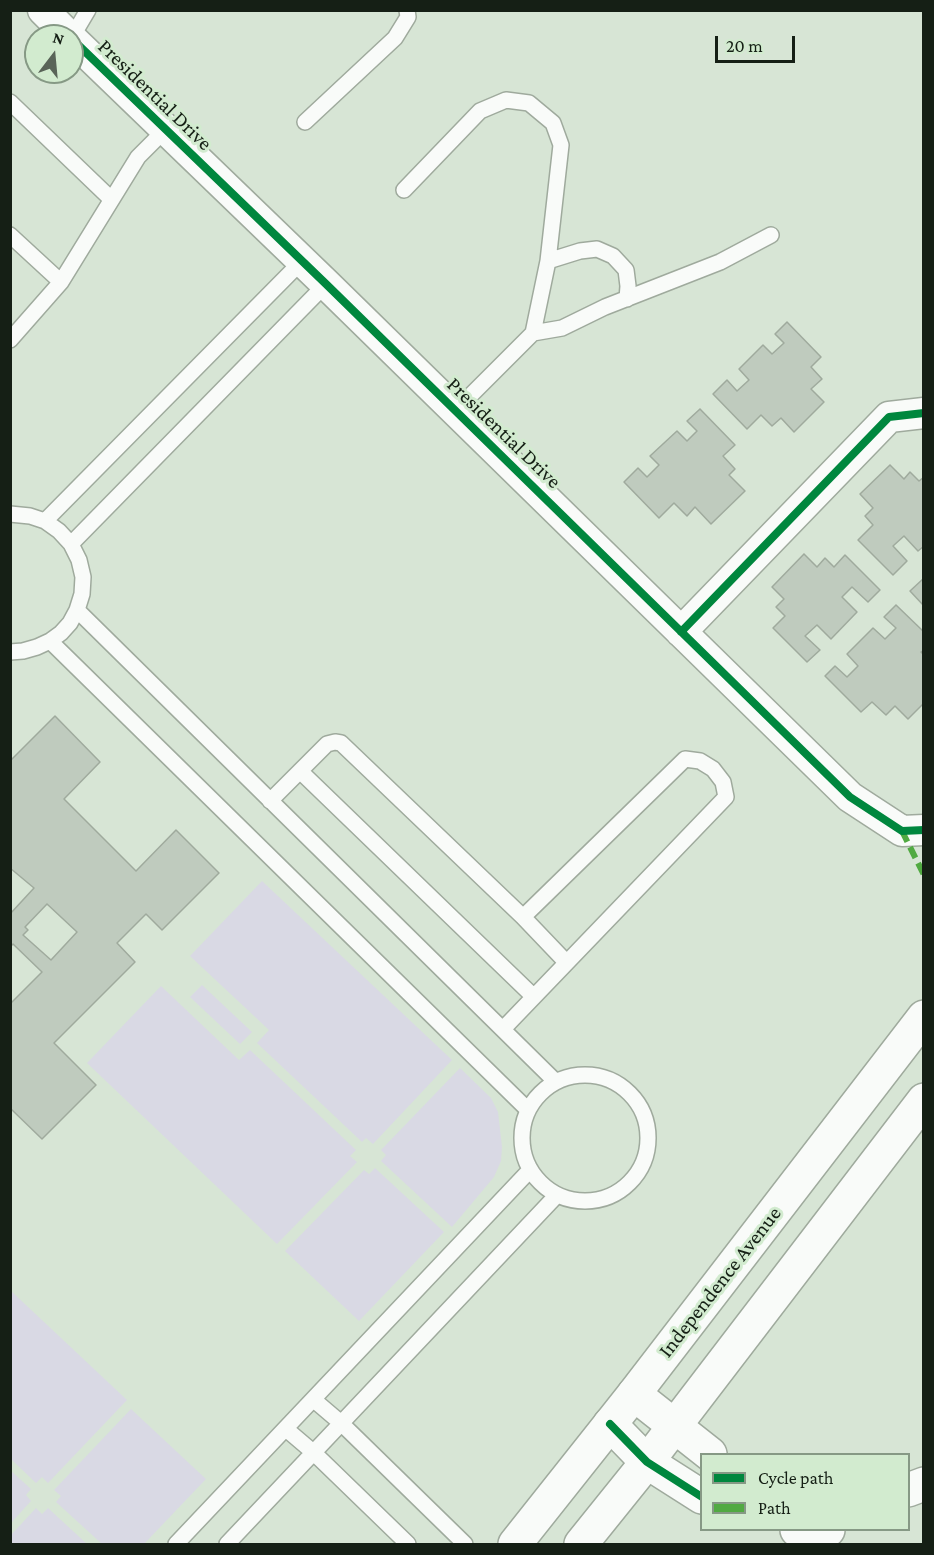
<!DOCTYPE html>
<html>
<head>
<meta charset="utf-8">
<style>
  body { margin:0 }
  #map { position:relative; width:934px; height:1555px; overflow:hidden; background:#d7e5d5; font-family:"Crimson Pro",serif }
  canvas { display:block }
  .frame { position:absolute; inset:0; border:12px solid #151f15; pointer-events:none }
  .legend { position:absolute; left:700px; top:1453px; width:210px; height:78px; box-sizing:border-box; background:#d2ebcf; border:2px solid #869985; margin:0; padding:8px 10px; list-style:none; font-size:18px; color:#151f15 }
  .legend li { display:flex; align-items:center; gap:12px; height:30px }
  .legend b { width:30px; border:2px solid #869985 }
  .north { position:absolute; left:24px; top:24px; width:60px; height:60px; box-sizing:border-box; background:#d2ebcf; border:2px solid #869985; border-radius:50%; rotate:16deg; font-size:16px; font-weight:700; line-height:24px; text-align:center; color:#151f15 }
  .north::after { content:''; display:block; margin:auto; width:21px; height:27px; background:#596458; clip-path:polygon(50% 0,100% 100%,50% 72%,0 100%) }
  .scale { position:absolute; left:715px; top:36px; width:80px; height:27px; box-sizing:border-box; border:3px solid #151f15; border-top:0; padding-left:8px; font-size:18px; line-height:21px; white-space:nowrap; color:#151f15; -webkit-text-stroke:4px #d2ebcf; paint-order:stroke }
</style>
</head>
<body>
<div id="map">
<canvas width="934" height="1555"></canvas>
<div class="frame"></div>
<ul class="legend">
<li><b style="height:8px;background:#00873e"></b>Cycle path</li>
<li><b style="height:8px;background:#51aa42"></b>Path</li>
</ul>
<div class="north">N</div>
<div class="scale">20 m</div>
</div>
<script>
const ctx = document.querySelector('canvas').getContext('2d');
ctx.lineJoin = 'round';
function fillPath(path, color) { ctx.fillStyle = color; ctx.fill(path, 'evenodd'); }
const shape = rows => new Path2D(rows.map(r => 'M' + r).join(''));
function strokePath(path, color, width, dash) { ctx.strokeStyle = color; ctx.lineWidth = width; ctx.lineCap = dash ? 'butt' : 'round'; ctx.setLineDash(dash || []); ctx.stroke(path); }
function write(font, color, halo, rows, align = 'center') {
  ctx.font = font + ' "Crimson Pro",serif'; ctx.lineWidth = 6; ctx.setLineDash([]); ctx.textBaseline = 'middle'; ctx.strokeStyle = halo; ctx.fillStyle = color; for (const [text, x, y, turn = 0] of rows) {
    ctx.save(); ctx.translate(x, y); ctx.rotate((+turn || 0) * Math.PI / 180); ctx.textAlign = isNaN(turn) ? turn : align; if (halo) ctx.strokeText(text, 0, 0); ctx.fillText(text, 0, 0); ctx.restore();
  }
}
fillPath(shape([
  [262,881,452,1060,373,1144,366,1138,362,1142,257,1043,269,1030,190,956],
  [202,985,252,1032,240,1044,190,997],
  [161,986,239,1060,250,1050,356,1150,350,1156,357,1162,277,1244,87,1063],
  [460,1068,491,1098,498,1112,502,1147,501,1161,494,1177,452,1227,381,1161,386,1155,381,1150],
  [375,1168,444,1232,359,1321,285,1251,364,1170,369,1174],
  [10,1290,127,1400,48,1483,42,1477,36,1483,11,1459],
  [131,1409,206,1479,144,1544,102,1544,56,1502,61,1496,54,1490],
  [10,1470,31,1489,26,1495,31,1501,11,1523],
  [36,1508,42,1514,48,1508,87,1544,11,1544,11,1535]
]), '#d9d9e4');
const building = shape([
  [787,322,821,357,811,367,822,379,811,389,824,402,794,432,781,418,772,426,761,415,747,429,713,394,727,380,737,391,749,380,739,369,763,345,772,354,784,343,775,334,787,322],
  [700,409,735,445,723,456,735,469,729,475,745,491,711,524,695,507,687,516,674,503,659,518,624,482,638,468,647,477,659,465,650,456,677,431,687,441,697,431,687,421,700,409],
  [890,465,904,479,910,472,919,481,924,477,924,546,918,551,904,536,893,546,907,561,893,575,858,540,873,525,865,516,873,508,860,494,890,465],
  [804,554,817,567,825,558,834,567,845,555,880,590,868,602,852,587,842,597,857,612,831,639,817,625,805,636,820,650,807,662,773,628,785,616,776,607,784,599,772,587,804,554],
  [924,578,924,606,910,591,924,578],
  [896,605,924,632,924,650,921,652,924,655,924,703,908,719,895,706,886,715,872,702,861,712,825,676,835,666,847,677,858,666,847,654,873,628,885,639,896,628,884,617,896,605],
  [55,716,100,762,64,799,136,871,176,830,219,873,162,930,146,914,117,943,135,962,54,1043,96,1085,42,1139,10,1108,10,1004,42,972,13,944,10,947,10,914,34,888,10,868,10,761,55,716],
  [47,904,77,932,51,960,23,935,28,930,25,927,47,904]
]);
fillPath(building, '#bfcbbe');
strokePath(building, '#9faa9d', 1.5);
const service = shape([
  [72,37,88,10],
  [10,102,111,199],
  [305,122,395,38,408,17,407,10],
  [404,190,480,111,506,100,529,103,553,123,561,145,548,261,533,333],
  [10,235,61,282],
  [548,261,580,251,597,249,613,256,626,270,628,286,627,299],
  [10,340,61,282,138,157,165,130],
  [455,411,533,333,562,328,605,307,720,262,771,235],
  [10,514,30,516,45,521,59,531,71,544,79,560,83,577,82,594,77,610,70,623,61,633,50,641,37,647,23,651,10,652],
  [45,521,302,261],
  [71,544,326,284],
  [77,610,555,1081],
  [50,641,528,1110],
  [300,771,533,996],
  [270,801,327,744,335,742,341,743,523,917,566,962],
  [503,1029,726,797,723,782,713,769,700,761,685,759,523,917],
  '522 1138a63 63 0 1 1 126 0a63 63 0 1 1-126 0Z',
  [314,1400,341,1423,465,1544],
  [286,1429,313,1452,408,1544],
  [176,1544,530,1170],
  [227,1544,557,1195]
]);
const minor = shape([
  [43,10,69,36],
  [72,39,326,284,850,797,902,831,924,830],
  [681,632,889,417,924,413]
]);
const tertiary = shape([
  [634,1394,710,1454],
  [610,1424,647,1462,702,1497],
  [908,1490,924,1484],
  [797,1530,828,1530]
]);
const trunk = shape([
  [515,1544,634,1394,924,1017],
  [581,1544,647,1462,924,1100]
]);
strokePath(service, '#9faa9d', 18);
strokePath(minor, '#9faa9d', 33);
strokePath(tertiary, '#9faa9d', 36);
strokePath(trunk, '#9faa9d', 36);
strokePath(service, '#f9fbf9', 15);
strokePath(minor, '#f9fbf9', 30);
strokePath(tertiary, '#f9fbf9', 33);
strokePath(trunk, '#f9fbf9', 33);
strokePath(shape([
  [902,831,924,875]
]), '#51aa42', 6, [12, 6]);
strokePath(shape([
  [72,39,326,284,850,797,902,831,924,830],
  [681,632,889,417,924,413],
  [610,1424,647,1462,702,1497]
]), '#00873e', 8);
write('21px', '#151f15', '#d2ebcf', [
  ["Presidential Drive",155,95,44],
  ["Presidential Drive",504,433,44],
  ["Independence Avenue",720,1282,-52]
]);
</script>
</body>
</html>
